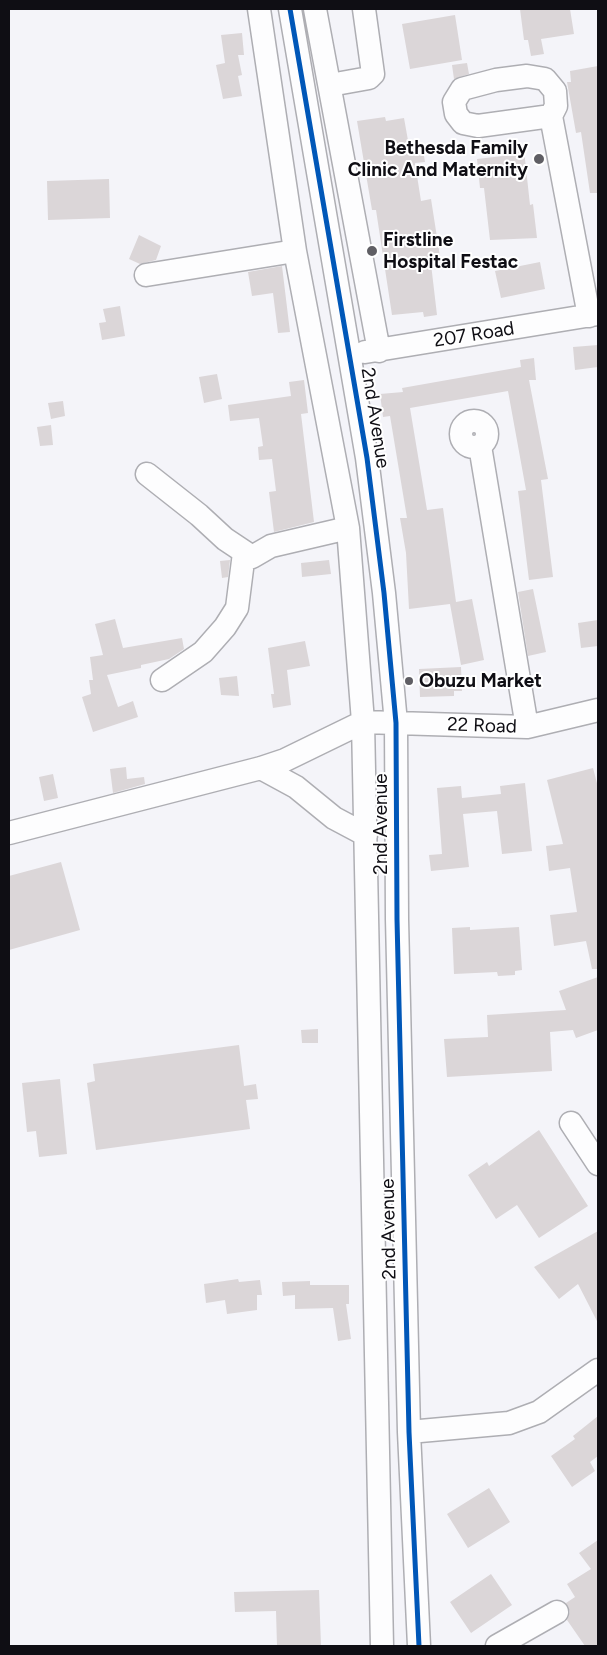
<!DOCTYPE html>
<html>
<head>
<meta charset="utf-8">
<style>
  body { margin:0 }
  #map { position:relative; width:607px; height:1655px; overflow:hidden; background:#f4f4f9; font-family:Figtree,sans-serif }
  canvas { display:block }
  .frame { position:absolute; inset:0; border:10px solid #0f0e14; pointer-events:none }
</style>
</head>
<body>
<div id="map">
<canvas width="607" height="1655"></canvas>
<div class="frame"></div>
</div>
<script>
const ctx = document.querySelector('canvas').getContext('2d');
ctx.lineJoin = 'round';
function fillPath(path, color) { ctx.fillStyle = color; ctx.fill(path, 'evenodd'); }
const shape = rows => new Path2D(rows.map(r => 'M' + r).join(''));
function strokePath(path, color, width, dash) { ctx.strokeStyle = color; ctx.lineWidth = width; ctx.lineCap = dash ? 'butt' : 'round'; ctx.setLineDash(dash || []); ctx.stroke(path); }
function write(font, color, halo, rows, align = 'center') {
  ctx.font = font + ' Figtree,sans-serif'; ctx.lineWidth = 4; ctx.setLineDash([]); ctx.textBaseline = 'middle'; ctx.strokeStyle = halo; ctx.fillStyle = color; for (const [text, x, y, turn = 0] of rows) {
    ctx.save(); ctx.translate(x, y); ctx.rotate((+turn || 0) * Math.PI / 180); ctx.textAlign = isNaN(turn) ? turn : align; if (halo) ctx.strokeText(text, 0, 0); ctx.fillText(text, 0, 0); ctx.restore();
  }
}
fillPath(shape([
  [520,9,570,9,574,34,541,39,544,54,531,56,528,40,524,40],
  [455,15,462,60,410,69,402,24],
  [242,33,244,55,238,55,242,75,238,76,242,96,223,99,216,65,225,63,221,35],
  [467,63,469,74,454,79,452,65],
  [598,66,598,193,590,193,581,132,576,133,567,82,571,82,570,71],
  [385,117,386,121,404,118,409,146,422,144,425,162,415,163,421,201,431,199,441,263,431,264,437,315,424,317,423,312,392,315,376,210,372,210,357,121],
  [524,150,530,205,533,204,537,238,490,240,484,188,480,188,477,159,503,156,502,153],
  [109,179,110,218,48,220,47,181],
  [139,235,161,246,156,260,140,264,129,259],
  [540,262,545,289,501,298,495,271],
  [282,266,290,332,278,333,273,293,252,296,248,272],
  [120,306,125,336,102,340,99,323,106,322,103,309],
  [598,345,598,367,575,370,573,347],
  [534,358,536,380,529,380,548,479,541,480,553,577,529,580,518,491,526,490,508,391,410,408,427,510,443,508,456,602,472,599,484,660,461,665,450,604,409,609,406,553,400,518,407,518,390,416,383,417,380,394,403,392,402,388,521,367,520,360],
  [217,374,222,399,204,403,199,377],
  [304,380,308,413,301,414,314,522,274,532,269,492,276,491,272,459,259,460,258,447,263,446,259,418,230,421,228,405,291,396,289,382],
  [63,401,65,416,51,419,48,403],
  [51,425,53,445,40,446,37,427],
  [230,560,228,577,222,578,220,561],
  [329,560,331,574,302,577,301,563],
  [533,589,546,652,528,656,518,592],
  [115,619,123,648,182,638,184,649,169,659,141,665,141,668,107,675,118,707,133,701,138,717,93,732,82,697,91,694,89,680,93,680,90,657,103,655,95,624],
  [598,620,598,646,581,648,578,623],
  [305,641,310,666,287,670,291,705,273,708,271,694,274,694,268,648],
  [461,667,462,691,454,691,454,696,420,697,419,669],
  [237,676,239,696,221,695,219,678],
  [126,767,127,779,144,777,145,784,113,793,110,769],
  [593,768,598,787,598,969,592,969,586,941,554,946,550,915,577,912,570,868,549,871,546,846,563,844,547,780],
  [53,774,58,798,44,801,39,777],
  [525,783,532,851,502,854,497,811,463,814,469,867,431,871,429,855,442,854,437,788,461,786,462,798,501,794,500,786],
  [61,862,80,930,9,950,9,876],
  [470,927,470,930,519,927,522,970,515,971,515,975,498,976,497,972,454,974,452,928],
  [598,977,598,1030,576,1038,573,1030,550,1032,552,1071,447,1077,444,1039,488,1037,487,1015,566,1010,559,991],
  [318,1029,318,1043,302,1043,301,1030],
  [239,1045,244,1086,256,1084,258,1099,246,1100,250,1129,96,1150,87,1083,95,1081,93,1064],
  [60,1079,67,1154,39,1157,36,1131,27,1132,22,1083],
  [539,1130,588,1206,539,1238,517,1205,496,1219,468,1175,487,1162,489,1166],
  [598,1231,598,1323,578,1284,559,1299,534,1267],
  [238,1279,239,1282,260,1280,262,1295,257,1295,257,1310,227,1314,225,1300,206,1303,204,1284],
  [310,1281,310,1285,349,1285,349,1304,346,1304,351,1339,338,1341,333,1308,295,1309,295,1295,283,1296,282,1282],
  [598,1416,598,1456,590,1462,595,1471,572,1487,551,1456,575,1439,573,1436],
  [489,1488,510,1522,468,1548,447,1514],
  [598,1540,598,1646,585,1646,567,1620,570,1612,566,1603,575,1597,567,1584,591,1569,579,1553],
  [491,1574,512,1605,471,1633,450,1602],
  [319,1590,321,1646,277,1646,276,1611,235,1612,234,1592]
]), '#dbd6d8');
const minor = shape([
  [259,9,295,251,348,528,363,722,382,1646],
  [290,9,367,458,384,593,396,723,397,919,409,1432,419,1646],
  [315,9,379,351],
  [330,85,369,78,373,74,364,9],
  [551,116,478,126,463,123,456,114,454,102,462,89,496,80,527,76,545,79,555,91,556,106,551,116,589,316],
  [146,275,295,251],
  [365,352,598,314],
  '461 434a13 13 0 1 1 26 0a13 13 0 1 1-26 0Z',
  [480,446,527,727],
  [147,474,199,515,225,539,252,557,271,546,348,528],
  [162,680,203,652,225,627,237,608,244,553],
  [261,768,296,787,334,818,366,835],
  [9,833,261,768,285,760,363,722,527,727,598,710],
  [571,1123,598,1164],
  [409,1432,509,1423,539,1412,598,1370],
  [497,1646,557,1612]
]);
strokePath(minor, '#aeaeb3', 25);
strokePath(minor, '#fdfdfe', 22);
strokePath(shape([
  [290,9,367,458,384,593,396,723,397,919,409,1432,419,1646]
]), '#0057b8', 5);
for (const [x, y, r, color] of [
  [539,159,6,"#5f5e64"],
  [372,251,6,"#5f5e64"],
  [409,681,5,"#5f5e64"]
]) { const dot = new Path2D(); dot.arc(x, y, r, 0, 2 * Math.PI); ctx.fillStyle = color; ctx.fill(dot); strokePath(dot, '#fff', 2); }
write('bold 19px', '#0f0e14', '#fff', [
  ["Bethesda Family",528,148,"right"],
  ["Clinic And Maternity",528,170,"right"],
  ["Firstline",383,240],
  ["Hospital Festac",383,262],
  ["Obuzu Market",419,681]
], 'left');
write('19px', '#0f0e14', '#fff', [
  ["207 Road",474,335,-9],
  ["2nd Avenue",375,418,81],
  ["22 Road",482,726,2],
  ["2nd Avenue",381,824,-90],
  ["2nd Avenue",389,1229,-91]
]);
</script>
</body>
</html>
